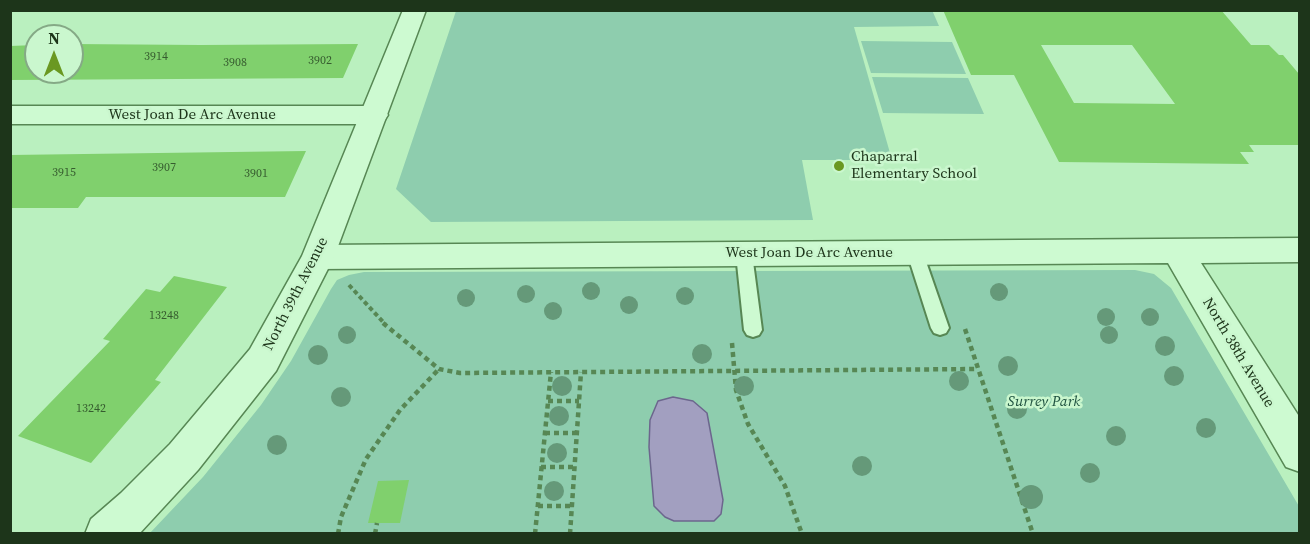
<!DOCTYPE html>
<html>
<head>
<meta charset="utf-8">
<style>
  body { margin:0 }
  #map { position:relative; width:1310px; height:544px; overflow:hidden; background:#baf0bf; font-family:"Source Serif 4",serif }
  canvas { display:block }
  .frame { position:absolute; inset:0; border:12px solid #1d351a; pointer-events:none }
  .north { position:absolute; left:24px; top:24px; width:60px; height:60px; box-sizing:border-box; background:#caf7ce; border:2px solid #85a986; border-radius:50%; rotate:0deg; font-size:16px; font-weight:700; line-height:24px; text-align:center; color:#1d351a }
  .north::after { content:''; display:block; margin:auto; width:21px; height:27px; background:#6a9821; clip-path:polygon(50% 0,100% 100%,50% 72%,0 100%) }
</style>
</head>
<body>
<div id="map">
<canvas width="1310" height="544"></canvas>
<div class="frame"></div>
<div class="north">N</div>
</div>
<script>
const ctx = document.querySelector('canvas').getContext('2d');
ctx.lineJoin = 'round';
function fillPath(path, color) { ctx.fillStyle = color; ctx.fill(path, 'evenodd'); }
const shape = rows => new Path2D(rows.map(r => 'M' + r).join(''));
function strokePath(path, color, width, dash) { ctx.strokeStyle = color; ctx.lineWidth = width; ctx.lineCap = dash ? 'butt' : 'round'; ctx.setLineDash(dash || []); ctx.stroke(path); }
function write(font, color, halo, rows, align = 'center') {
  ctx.font = font + ' "Source Serif 4",serif'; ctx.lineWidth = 5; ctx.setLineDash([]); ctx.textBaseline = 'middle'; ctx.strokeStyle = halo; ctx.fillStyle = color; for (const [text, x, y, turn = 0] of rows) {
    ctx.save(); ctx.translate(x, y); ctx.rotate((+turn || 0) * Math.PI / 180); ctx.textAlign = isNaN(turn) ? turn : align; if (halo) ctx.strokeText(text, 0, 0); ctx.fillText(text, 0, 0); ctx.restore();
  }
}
fillPath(shape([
  [932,10,939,26,854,27,892,160,802,160,813,220,431,222,396,189,456,11],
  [861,41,952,42,966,74,871,73],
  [872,77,968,78,984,114,883,113],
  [1135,270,1154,274,1171,288,1300,508,1299,534,149,534,203,477,261,405,291,361,331,289,337,280,349,275,364,272]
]), '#8ecdae');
const water = shape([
  [673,397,693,401,707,413,723,500,721,514,714,521,674,521,665,517,654,506,649,447,650,420,658,401,673,397]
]);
fillPath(water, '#a29fc0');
strokePath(water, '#6c668d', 1.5);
fillPath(shape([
  [943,10,1221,10,1251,45,1269,45,1279,55,1283,55,1299,74,1299,145,1249,145,1254,152,1240,152,1249,164,1059,162,1014,75,971,75],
  [1041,45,1132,45,1175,104,1074,103],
  [72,44,201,45,358,44,343,78,10,80,10,46,36,45,36,72,72,72],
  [306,151,285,197,86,197,78,208,10,208,10,155],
  [174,276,227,287,155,380,161,382,91,463,18,436,110,341,103,339,146,289,160,292],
  [409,480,400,523,368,523,378,481]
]), '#80d06d');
const service = shape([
  [915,247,921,249,923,253,949,328,946,333,940,335,934,333,931,328,907,253,909,249,915,247],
  [744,248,750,250,752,254,762,330,759,335,753,337,747,335,744,330,736,254,738,250,744,248]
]);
const minor = shape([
  [10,106,374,106,384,109,388,115,384,121,374,124,10,124,10,106],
  [1300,238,1300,262,1201,263,1300,418,1300,472,1286,467,1168,263,318,269,307,266,302,257,307,248,318,245,1300,238]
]);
const tertiary = shape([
  [403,10,426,10,334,257,276,371,198,470,139,534,85,534,91,519,121,493,170,444,250,349,302,256,403,10]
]);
strokePath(service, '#578754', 4);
strokePath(minor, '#578754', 3);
strokePath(tertiary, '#578754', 3);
strokePath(shape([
  [349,285,385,324]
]), '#578754', 4, [4.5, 3]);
strokePath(shape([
  [383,323,439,369,460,373,978,369],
  [965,329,1033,534],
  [732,343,736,390,748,424,785,486,802,534],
  [548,401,579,401],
  [545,433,576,433],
  [541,467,574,467],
  [538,506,572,506],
  [338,534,341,517,366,459,400,410,439,369],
  [375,534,377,523],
  [535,534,551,372],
  [570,534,581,372]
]), '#578754', 4.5, [5, 4]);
fillPath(service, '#cdfad1');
fillPath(minor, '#cdfad1');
fillPath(tertiary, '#cdfad1');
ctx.fillStyle = '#659979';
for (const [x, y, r] of [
  [591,291,9],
  [999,292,9],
  [526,294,9],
  [685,296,9],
  [466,298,9],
  [629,305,9],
  [553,311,9],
  [1106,317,9],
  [1150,317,9],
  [347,335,9],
  [1109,335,9],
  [1165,346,10],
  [702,354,10],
  [318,355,10],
  [1008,366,10],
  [1174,376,10],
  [959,381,10],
  [562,386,10],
  [744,386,10],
  [341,397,10],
  [1017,409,10],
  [559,416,10],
  [1206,428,10],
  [1116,436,10],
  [277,445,10],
  [557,453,10],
  [862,466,10],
  [1090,473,10],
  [554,491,10],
  [1031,497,12]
]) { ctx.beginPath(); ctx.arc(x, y, r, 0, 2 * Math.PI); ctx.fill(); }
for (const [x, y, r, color] of [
  [839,166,6,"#6a9821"]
]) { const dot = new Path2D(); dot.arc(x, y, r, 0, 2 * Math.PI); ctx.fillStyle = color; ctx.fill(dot); strokePath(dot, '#caf7ce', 2); }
write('12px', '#365c2f', null, [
  ["3914",156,57],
  ["3902",320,61],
  ["3908",235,63],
  ["3907",164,168],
  ["3915",64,173],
  ["3901",256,174],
  ["13248",164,316],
  ["13242",91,409]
]);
write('15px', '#1d351a', '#caf7ce', [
  ["West Joan De Arc Avenue",192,115],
  ["West Joan De Arc Avenue",809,253],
  ["North 39th Avenue",296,294,-63],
  ["North 38th Avenue",1238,353,59]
]);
write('15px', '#1d351a', '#caf7ce', [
  ["Chaparral",851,157],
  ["Elementary School",851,174]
], 'left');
write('italic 15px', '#1f5240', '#caf7ce', [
  ["Surrey Park",1044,402]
]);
</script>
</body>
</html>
